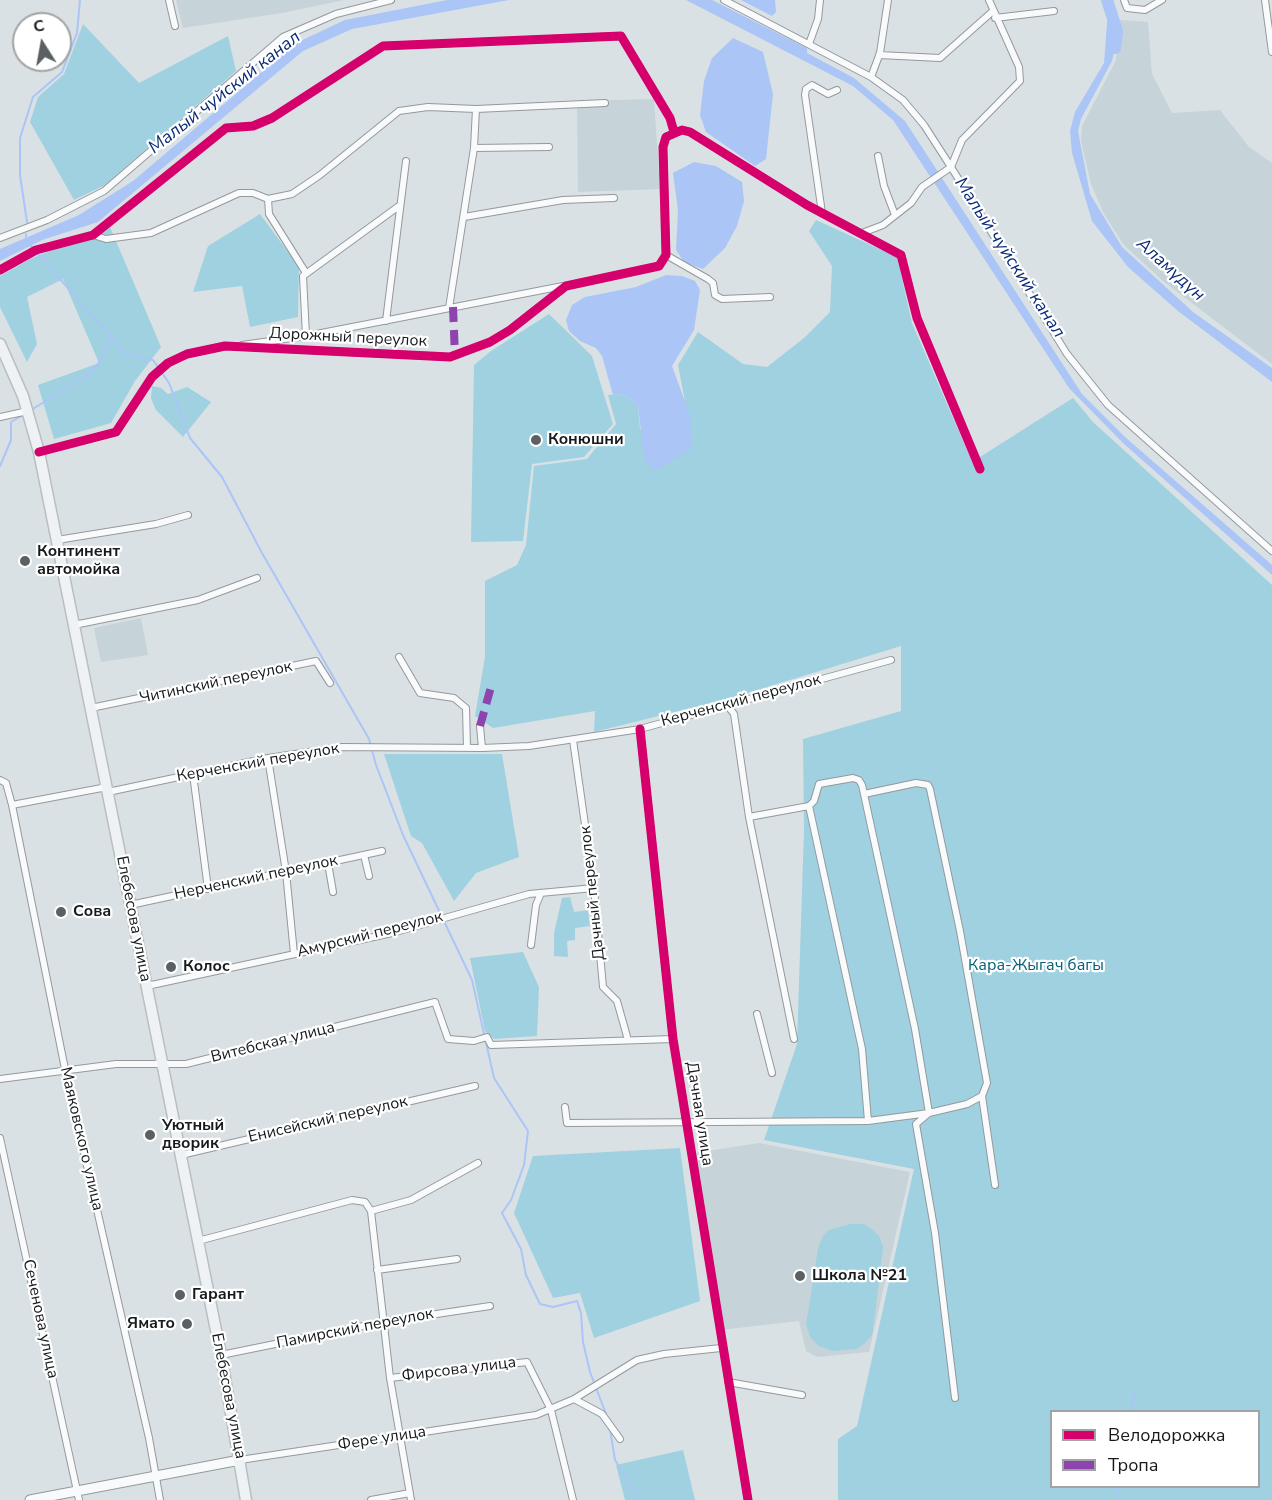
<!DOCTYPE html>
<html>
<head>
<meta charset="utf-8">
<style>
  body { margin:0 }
  #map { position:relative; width:1272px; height:1500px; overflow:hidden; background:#dae1e4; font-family:"Nunito Sans",sans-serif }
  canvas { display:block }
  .legend { position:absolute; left:1050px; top:1410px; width:210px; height:78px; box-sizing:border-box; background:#fff; border:2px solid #a2a3a4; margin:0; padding:8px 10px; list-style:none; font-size:18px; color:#161a1c }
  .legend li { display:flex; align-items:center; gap:12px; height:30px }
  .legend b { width:30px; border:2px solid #a2a3a4 }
  .north { position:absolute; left:12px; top:12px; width:60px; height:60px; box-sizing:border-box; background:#fff; border:2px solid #a2a3a4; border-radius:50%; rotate:349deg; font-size:16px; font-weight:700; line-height:24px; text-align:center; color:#161a1c }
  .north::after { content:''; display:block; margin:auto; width:21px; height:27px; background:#5b6062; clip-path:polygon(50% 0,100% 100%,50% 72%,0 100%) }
</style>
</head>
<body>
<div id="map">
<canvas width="1272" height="1500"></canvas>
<ul class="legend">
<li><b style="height:8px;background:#d6006c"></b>Велодорожка</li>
<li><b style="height:8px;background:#8e44ad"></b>Тропа</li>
</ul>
<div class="north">С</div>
</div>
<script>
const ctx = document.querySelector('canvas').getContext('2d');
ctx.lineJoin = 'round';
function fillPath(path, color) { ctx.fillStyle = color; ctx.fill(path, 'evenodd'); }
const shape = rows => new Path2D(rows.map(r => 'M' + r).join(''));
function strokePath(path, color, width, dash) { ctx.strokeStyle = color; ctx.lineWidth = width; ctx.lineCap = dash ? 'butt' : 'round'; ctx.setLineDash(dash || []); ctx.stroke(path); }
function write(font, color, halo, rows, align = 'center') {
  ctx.font = font + ' "Nunito Sans",sans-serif'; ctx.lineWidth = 4.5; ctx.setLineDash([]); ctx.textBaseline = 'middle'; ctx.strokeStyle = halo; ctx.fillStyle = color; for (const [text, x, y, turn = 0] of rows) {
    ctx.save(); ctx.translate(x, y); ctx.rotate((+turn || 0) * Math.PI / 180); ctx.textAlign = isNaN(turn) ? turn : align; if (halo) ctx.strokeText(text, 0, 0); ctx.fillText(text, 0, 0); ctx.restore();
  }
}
fillPath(shape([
  [176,0,344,0,282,13,183,28],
  [1120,20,1148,22,1152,74,1172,113,1220,110,1249,147,1272,163,1272,364,1163,281,1124,245,1104,214,1091,184,1081,141,1082,126,1115,62,1120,38],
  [654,99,660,189,578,192,577,101],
  [141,618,148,655,101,662,94,628],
  [759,1143,910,1172,869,1352,817,1357,806,1351,799,1321,720,1330,695,1153]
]), '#c6d3d9');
fillPath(shape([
  [83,24,139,83,228,36,236,71,105,185,74,200,30,122,38,97,64,74],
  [260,214,299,267,298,317,250,327,242,286,193,292,208,246],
  [816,220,897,257,912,323,972,462,1073,398,1093,422,1272,585,1272,1500,838,1500,838,1439,857,1426,914,1169,764,1140,797,1044,804,830,803,739,901,711,901,646,731,698,594,732,595,711,493,728,475,716,485,657,485,581,517,565,526,545,534,466,587,459,616,424,608,395,623,394,638,405,640,429,692,438,678,365,698,332,743,364,767,367,804,338,830,312,832,266,809,231],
  [1052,1412,1258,1412,1258,1486,1052,1486],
  [110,227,161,347,135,381,111,423,54,439,38,385,99,363,63,279,27,297,37,344,27,362,0,307,0,276,32,258],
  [549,314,592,356,613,424,584,457,532,464,523,541,471,542,474,365,491,351],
  [152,386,161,388,168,394,187,387,211,402,183,437,156,410,151,398],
  [384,754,502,754,519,857,476,873,454,901,422,843,411,836],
  [570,897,574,912,588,910,590,926,575,928,575,940,567,941,568,957,554,956,554,933,562,898],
  [523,952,539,987,537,1036,494,1039,485,1031,470,958],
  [680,1148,700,1301,594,1338,580,1293,553,1298,514,1213,533,1156],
  [850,1224,864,1224,872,1229,879,1236,883,1247,875,1314,872,1335,865,1343,857,1349,832,1351,819,1346,810,1337,806,1324,808,1313,818,1248,823,1236,829,1230],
  [683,1450,695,1500,625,1500,616,1465]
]), '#9fd1e1');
fillPath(shape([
  [447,0,509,0,352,29,303,51,98,222,42,240,0,261,0,249,79,215,133,181,296,43,345,20],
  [686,0,712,0,807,48,807,53,854,78,905,121,1082,394,1125,437,1272,565,1272,575,1123,443,1069,388,893,120,853,86],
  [741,0,775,0,776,12,772,16],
  [1105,0,1111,0,1117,41,1112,61,1081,119,1078,131,1090,194,1122,247,1193,312,1272,368,1272,382,1178,311,1128,267,1092,221,1072,153,1070,131,1075,112,1104,63,1108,11],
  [733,38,763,52,773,94,766,159,755,166,706,132,700,115,704,81,712,58],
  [694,162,716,166,742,182,744,201,737,226,725,248,703,269,684,262,676,250,678,210,673,173],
  [666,275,682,276,695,281,700,290,694,330,672,366,690,415,692,438,691,449,655,471,644,459,638,405,623,394,613,395,602,356,596,348,580,341,569,331,566,320,572,305,585,297,636,287]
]), '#aac5f6');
strokePath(shape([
  [27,222,20,175,20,138,33,97,62,72,77,33,80,0],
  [26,237,26,234],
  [30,245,126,354,153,360,169,383,190,438,222,477,262,553,369,739,376,765,403,835,472,980,494,1078,528,1131,524,1165,511,1200,502,1213,521,1249,526,1275,540,1304,553,1307,577,1301,581,1313,583,1342,590,1372,606,1414],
  [31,410,85,377,98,364,112,338],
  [0,466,11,440,11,422,23,415],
  [1131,1412,1135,1391],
  [610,1429,615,1460,635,1491,638,1500],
  [1116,1500,1118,1486]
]), '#aac5f6', 2);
strokePath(shape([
  [1107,0,1117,31,1115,48]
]), '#aac5f6', 12);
const street = shape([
  [169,0,175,26],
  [724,0,871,77,903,100,924,125,951,167,1067,354,1108,405,1272,551],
  [1124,0,1127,8,1145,10,1162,0],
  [1265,0,1272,52],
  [995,18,1054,11],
  [809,44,818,19,820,0],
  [879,55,940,58,993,11],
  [871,77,880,53,888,0],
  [476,109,605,103],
  [474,148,549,147],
  [878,156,884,186,895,215],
  [268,199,292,194,320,175,399,111,428,107,476,109,474,148,449,308],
  [822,213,805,95,806,89,812,85,828,94,837,90],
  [464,217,563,200,614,198],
  [862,233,883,225,911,203,922,187,951,167,962,140,1020,81,1019,67,989,0],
  [93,235,106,239,151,233,239,193,253,193,268,199,269,214,306,273],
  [0,238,47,220,104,191,283,37,336,14,391,0],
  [666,255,708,279,713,283,715,295,722,299,770,297],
  [0,270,36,250,93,235,226,128,253,126,272,118,383,46,621,36,670,118,674,132],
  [386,321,406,161],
  [306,336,303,276,399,206],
  [242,345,306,336,563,286],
  [0,417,28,411],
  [39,452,116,432,152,377,168,363,187,354,225,346,450,357,490,342,510,330,566,286,659,266,666,255,663,147,666,137,682,130,690,132,807,205,901,255,917,318,980,469],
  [57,540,156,524,188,515],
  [74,625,198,600,257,578],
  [399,657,420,693,454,698,466,708,467,748],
  [727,705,734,714,749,817,794,1039],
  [91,708,316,661,330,683],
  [640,729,673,1039,748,1500],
  [573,740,594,888,603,987,617,1001,628,1040],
  [482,748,529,746,640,729,891,660],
  [268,758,286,872,294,954],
  [193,774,208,889],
  [0,780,6,783,12,805,65,1069,149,1438,160,1500],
  [108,792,268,758,342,747,482,748,480,726],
  [864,794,916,783,928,785,930,789,960,931,987,1083,982,1096,995,1185],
  [12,805,107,787],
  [809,806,814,801,819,784,853,778,859,780,862,785,915,1029,929,1113,868,1121],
  [364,855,369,876],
  [328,863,333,892],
  [130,905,382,851],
  [531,945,536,905,541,893],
  [147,986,392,933,529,894,594,888],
  [757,1014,772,1073],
  [0,1079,116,1064,186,1064,435,1002,448,1039,474,1041,487,1037,491,1045,673,1039],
  [565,1107,567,1123,868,1121,862,1049,809,806,749,817],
  [0,1138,79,1500],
  [181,1155,475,1086],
  [371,1211,411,1200,478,1163],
  [198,1241,352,1200,365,1202,371,1211,390,1378,411,1500],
  [377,1270,457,1259],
  [221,1355,383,1322,490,1306],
  [390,1378,527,1362,551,1410,573,1500],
  [728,1382,802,1395],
  [955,1398,935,1233,916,1124,929,1113,967,1104,982,1096],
  [574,1399,602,1414,620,1439],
  [240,1460,536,1415,574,1399,637,1360,664,1354,721,1348],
  [371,1500,410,1493]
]);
const secondary = shape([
  [30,1500,240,1460]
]);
const primary = shape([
  [0,344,23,396,39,452,221,1355,246,1500]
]);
strokePath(street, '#94999b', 8);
strokePath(secondary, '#94999b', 11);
strokePath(primary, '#babebf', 13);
strokePath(street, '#f9fafb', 6);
strokePath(secondary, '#f9fafb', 9);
strokePath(primary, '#eef2f5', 10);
strokePath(shape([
  [453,307,455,356],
  [480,726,491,687]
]), '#8e44ad', 8, [15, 8]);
strokePath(shape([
  [0,270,36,250,93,235,226,128,253,126,272,118,383,46,621,36,670,118,674,132],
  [39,452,116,432,152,377,168,363,187,354,225,346,450,357,490,342,510,330,566,286,659,266,666,255,663,147,666,137,682,130,690,132,807,205,901,255,917,318,980,469],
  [640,729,673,1039,748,1500]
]), '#d6006c', 9);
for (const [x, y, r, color] of [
  [536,440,6,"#5b6062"],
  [25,561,6,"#5b6062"],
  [61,912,6,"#5b6062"],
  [171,967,6,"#5b6062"],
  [150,1135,6,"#5b6062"],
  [800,1276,6,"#5b6062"],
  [180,1295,6,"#5b6062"],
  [187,1324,6,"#5b6062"]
]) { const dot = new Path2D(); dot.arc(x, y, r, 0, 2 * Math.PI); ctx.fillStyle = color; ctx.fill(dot); strokePath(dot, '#fff', 2); }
write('16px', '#161a1c', '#fff', [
  ["Дорожный переулок",348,338,3],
  ["Читинский переулок",216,683,-12],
  ["Керченский переулок",741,701,-15],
  ["Керченский переулок",258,763,-10],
  ["Нерченский переулок",256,878,-12],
  ["Дачный переулок",593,893,-96],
  ["Елебесова улица",133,919,79],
  ["Амурский переулок",370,935,-14],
  ["Витебская улица",273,1043,-14],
  ["Дачная улица",699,1114,81],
  ["Енисейский переулок",328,1120,-13],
  ["Маяковского улица",81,1139,77],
  ["Сеченова улица",40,1319,78],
  ["Памирский переулок",355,1329,-11],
  ["Фирсова улица",459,1370,-7],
  ["Елебесова улица",228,1396,79],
  ["Фере улица",382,1439,-9]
]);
write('bold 16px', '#161a1c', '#fff', [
  ["Конюшни",548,440],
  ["Континент",37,552],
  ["автомойка",37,570],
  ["Сова",73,912],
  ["Колос",183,967],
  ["Уютный",162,1126],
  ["дворик",162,1144],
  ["Школа №21",812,1276],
  ["Гарант",192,1295],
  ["Ямато",175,1324,"right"]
], 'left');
write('16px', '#076176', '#fff', [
  ["Кара-Жыгач багы",1036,966]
]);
write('italic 18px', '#0c2c78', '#fff', [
  ["Малый чуйский канал",225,93,-38],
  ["Малый чуйский канал",1009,258,57],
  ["Аламүдүн",1170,270,42]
]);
</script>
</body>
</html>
